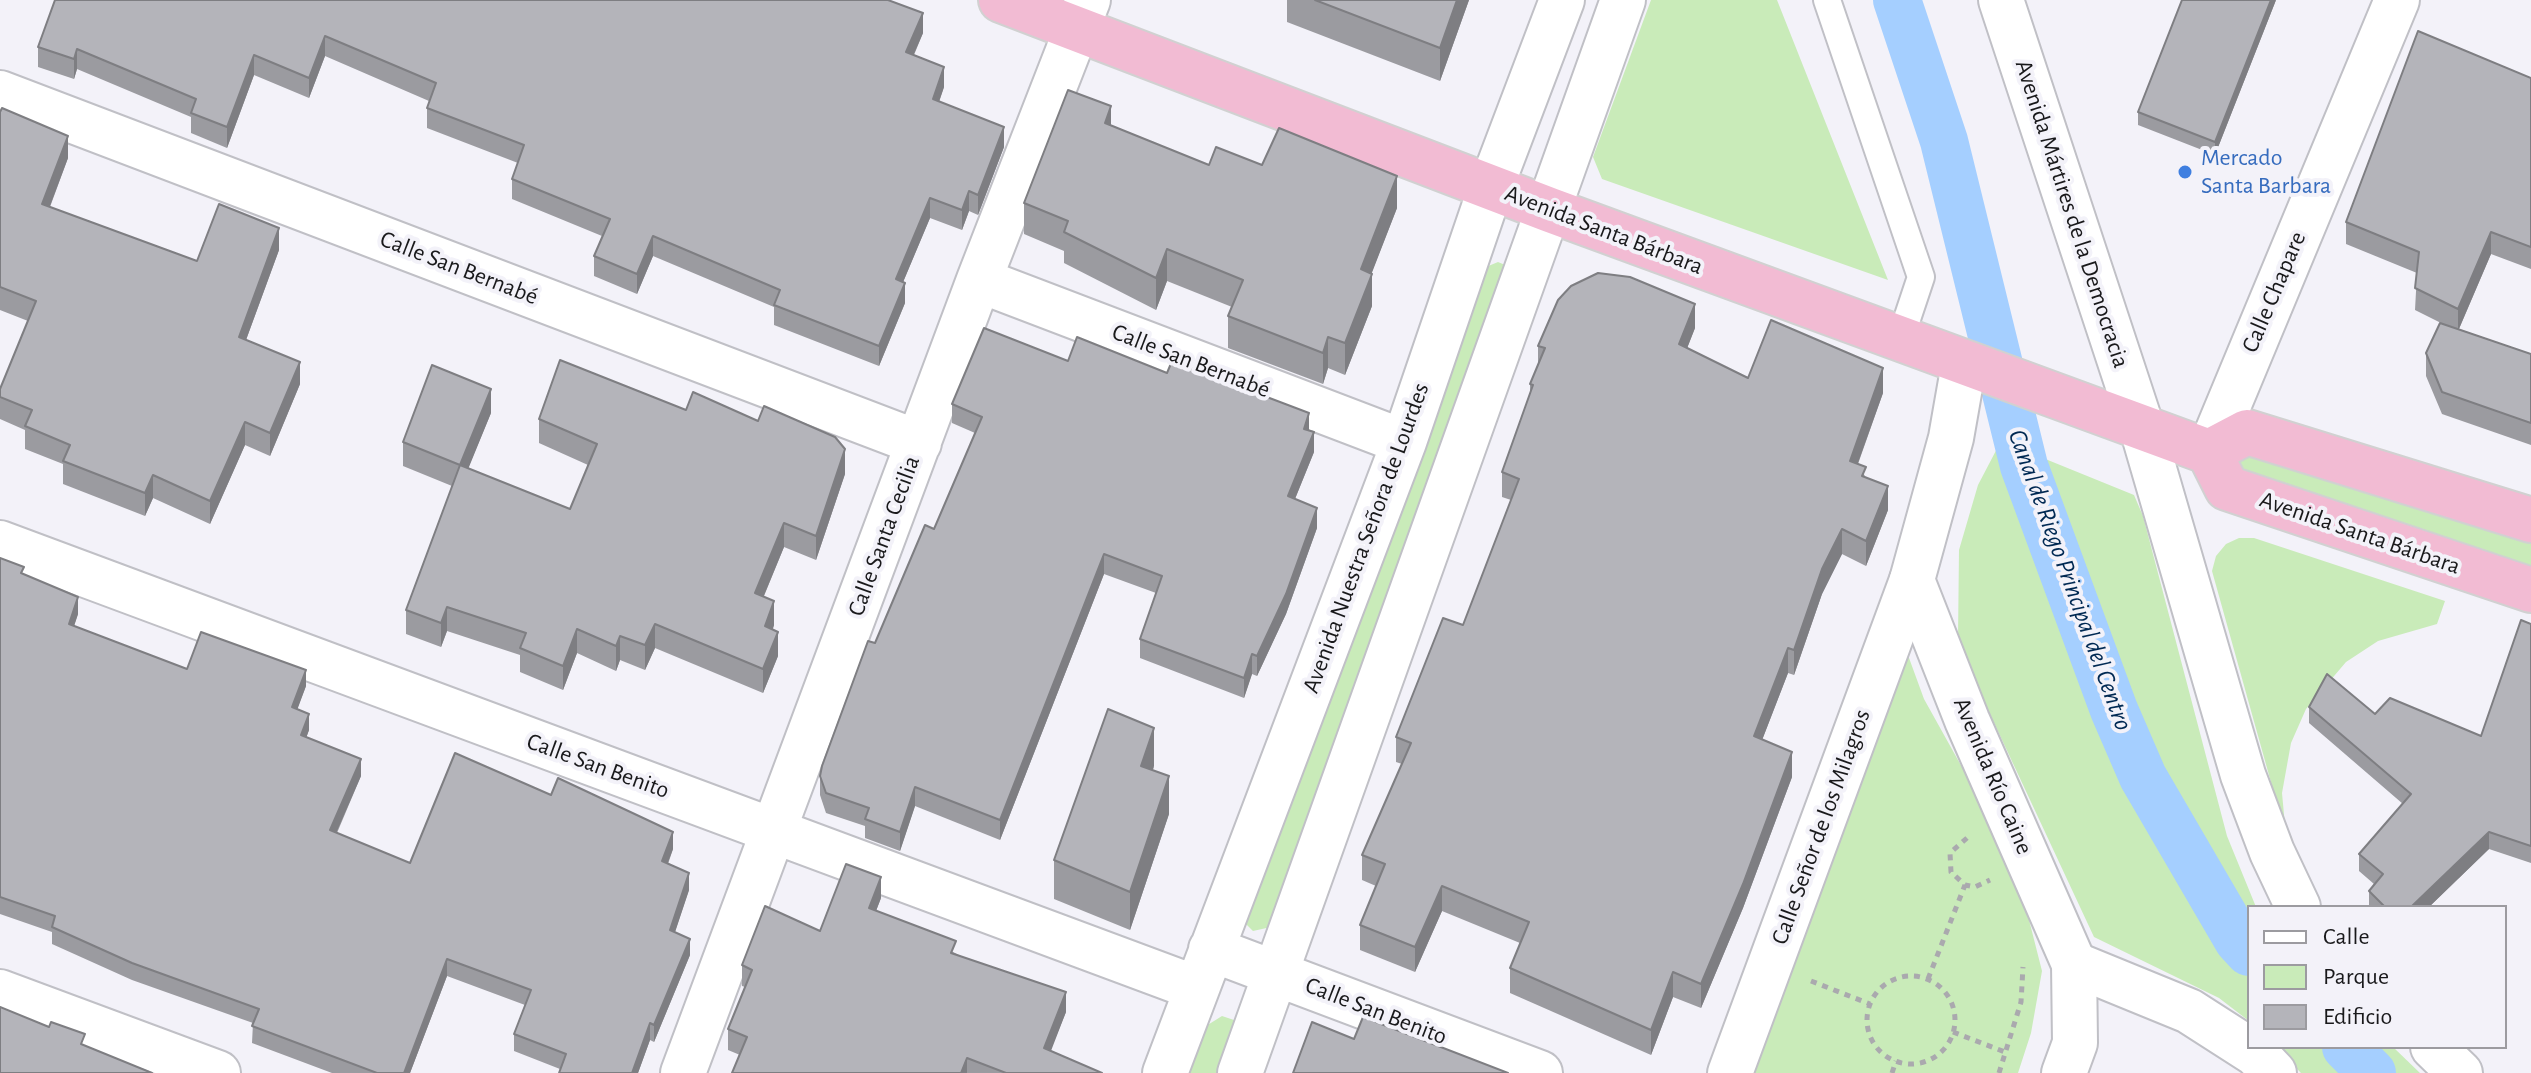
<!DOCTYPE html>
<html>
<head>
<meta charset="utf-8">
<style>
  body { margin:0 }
  #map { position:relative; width:2531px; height:1073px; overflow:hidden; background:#f3f2f9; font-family:"Alegreya Sans",sans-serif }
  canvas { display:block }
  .legend { position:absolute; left:2247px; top:905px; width:260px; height:144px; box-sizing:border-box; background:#f3f2f9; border:2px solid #9c9ba0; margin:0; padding:10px 14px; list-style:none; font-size:24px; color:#19191b }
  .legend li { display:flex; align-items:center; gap:16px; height:40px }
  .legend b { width:40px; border:2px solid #9c9ba0 }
</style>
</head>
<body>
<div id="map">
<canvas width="2531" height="1073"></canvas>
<ul class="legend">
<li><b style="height:10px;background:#fff"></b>Calle</li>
<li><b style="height:22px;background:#c9ebb9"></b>Parque</li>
<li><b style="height:22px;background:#b4b4ba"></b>Edificio</li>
</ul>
</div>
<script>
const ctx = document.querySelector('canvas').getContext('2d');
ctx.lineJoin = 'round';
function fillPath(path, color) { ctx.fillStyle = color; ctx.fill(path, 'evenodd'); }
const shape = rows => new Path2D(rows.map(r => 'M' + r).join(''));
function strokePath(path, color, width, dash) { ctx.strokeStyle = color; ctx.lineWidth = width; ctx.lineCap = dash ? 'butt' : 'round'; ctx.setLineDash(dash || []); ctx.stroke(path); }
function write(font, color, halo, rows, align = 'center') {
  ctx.font = font + ' "Alegreya Sans",sans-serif'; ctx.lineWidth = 8; ctx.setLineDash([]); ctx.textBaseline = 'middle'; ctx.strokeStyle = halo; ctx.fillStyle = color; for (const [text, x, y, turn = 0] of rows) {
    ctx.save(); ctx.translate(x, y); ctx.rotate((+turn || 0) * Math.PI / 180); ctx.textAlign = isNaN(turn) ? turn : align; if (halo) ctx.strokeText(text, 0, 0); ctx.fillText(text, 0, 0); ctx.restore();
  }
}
fillPath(shape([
  [1651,0,1777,0,1888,280,1602,179,1593,157],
  [1498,262,1510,267,1271,927,1253,931,1244,922,1486,267],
  [2001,441,2134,495,2143,516,2227,836,2256,907,2249,907,2249,1021,2219,998,2094,937,1975,682,1958,638,1959,550,1978,485],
  [2240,451,2531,538,2531,569,2242,473,2235,455],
  [2239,538,2254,538,2445,601,2437,624,2378,641,2346,662,2306,709,2291,743,2282,793,2286,836,2212,571,2216,556,2226,544],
  [1905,647,1924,699,1963,769,2026,908,2042,971,2031,1033,2018,1073,1744,1073],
  [1222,1016,1234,1020,1237,1026,1224,1073,1188,1073,1206,1026],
  [2276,1047,2393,1047,2420,1073,2301,1073]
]), '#c9ebb9');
strokePath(shape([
  [1897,0,1944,141,2024,466,2114,710,2143,777,2238,940,2249,952],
  [2346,1047,2372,1073]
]), '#a5cfff', 48);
const lane = shape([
  [1827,0,1921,277,1900,340]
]);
const street = shape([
  [2001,0,2142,428,2243,775,2272,852,2298,907],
  [0,93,919,443],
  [979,280,1404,442],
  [2209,452,2397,0],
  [0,543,1196,988],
  [1211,949,1540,1073],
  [2074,964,2189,1011,2256,1054,2274,1073],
  [0,992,218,1073],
  [2433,1047,2460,1073],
  [683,1073,979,280,1088,0],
  [1165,1073,1404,442,1491,187,1562,0],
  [1240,1073,1623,0],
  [1730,1073,1912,580]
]);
const secondary = shape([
  [1964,364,1951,438,1912,580,1967,720,2074,964,2075,1043,2064,1073]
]);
const highway = shape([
  [1001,0,1550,210,2209,452,2227,488,2531,590],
  [2209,452,2247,432,2531,520]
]);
strokePath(lane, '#c0c0c6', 30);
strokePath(street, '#c0c0c6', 48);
strokePath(secondary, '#c0c0c6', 48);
strokePath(highway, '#d1d1d1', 48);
strokePath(shape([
  [1967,838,1950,853,1951,872,1965,885,1975,887,1990,880],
  '1867 1020a44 44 0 1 1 88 0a44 44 0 1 1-88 0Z',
  [1928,979,1965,885],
  [1811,981,1870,1004],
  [1953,1032,2005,1052],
  [1892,1073,1896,1061],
  [1999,1073,2021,1002,2023,967]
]), '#aaa9ae', 5, [6, 6]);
strokePath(lane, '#fff', 26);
strokePath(street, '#fff', 44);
strokePath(secondary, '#fff', 44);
strokePath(highway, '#f2bbd3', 44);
fillPath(shape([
  [55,0,923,33,914,55,944,87,939,102,1004,147,978,215,969,211,962,230,930,218,903,282,905,303,879,366,774,325,774,307,653,256,637,294,594,276,594,256,602,236,512,199,512,179,518,163,427,128,427,108,429,101,325,56,309,98,254,75,227,148,191,133,191,117,77,69,74,79,38,67,38,47],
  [1287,0,1469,0,1440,81,1287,22],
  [2276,0,2215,155,2138,125,2138,112],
  [2531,78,2531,269,2491,254,2459,329,2531,354,2531,445,2442,414,2426,376,2426,353,2445,325,2415,310,2417,273,2346,244,2346,222],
  [0,112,68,158,50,207,197,261,279,250,246,340,300,384,270,456,245,445,210,524,153,498,145,516,63,484,63,464,25,449,25,430,0,419,0,389,28,321,0,310],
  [1111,125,1209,165,1262,165,1397,208,1371,274,1372,306,1345,375,1328,368,1323,384,1228,348,1228,316,1232,307,1167,281,1156,310,1064,263,1064,251,1024,234,1024,203],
  [1695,328,1687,348,1748,378,1883,393,1858,464,1866,478,1888,510,1866,566,1842,554,1822,594,1794,675,1788,673,1762,740,1792,777,1743,908,1701,1008,1673,997,1651,1055,1510,993,1510,968,1520,943,1442,911,1415,972,1360,950,1360,925,1376,886,1362,880,1362,855,1402,764,1396,762,1396,737,1463,625,1511,500,1502,497,1502,472,1530,394,1530,384,1538,364,1538,346],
  [1068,361,1309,430,1314,452,1295,499,1317,528,1286,614,1257,676,1252,674,1244,698,1140,658,1140,639,1156,593,1104,574,1000,840,915,806,900,851,865,838,865,826,826,813,820,795,820,776,875,643,934,529,975,433,952,423,952,404],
  [491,413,468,468,570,509,588,465,539,443,539,419,845,474,816,560,784,547,764,596,774,625,773,629,778,656,763,693,655,648,645,670,620,660,616,671,577,653,563,690,520,672,520,655,447,631,441,647,406,634,406,610,452,486,403,466,403,442],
  [0,558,78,614,74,626,187,669,306,686,297,709,309,730,306,738,361,776,337,833,410,863,673,849,668,864,689,890,675,932,690,955,654,1042,650,1040,638,1073,559,1073,560,1069,514,1051,514,1034,525,1005,447,976,410,1073,332,1073,252,1043,253,1023,132,980,52,944,52,932,0,914],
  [2531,624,2531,863,2489,849,2429,907,2369,907,2369,891,2374,884,2359,871,2359,854,2403,804,2309,723,2309,707,2375,714,2481,736],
  [1154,766,1153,770,1169,814,1130,930,1054,899,1054,860],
  [881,898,876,911,1066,1012,1050,1051,1102,1073,732,1073,740,1055,728,1050,728,1029,745,987,742,986,742,965,820,931]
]), '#9b9ba0');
fillPath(shape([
  [1457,0,1469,0,1440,81,1440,48],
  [2271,0,2276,0,2215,155,2215,142],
  [923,13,923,33,906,72,906,52],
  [325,36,325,56,309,98,309,78],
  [77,49,77,69,74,79,74,59],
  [254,55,254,75,227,148,227,127],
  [944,67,944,87,933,119,933,99],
  [1111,106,1111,138,1105,123],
  [1004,127,1004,147,978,215,978,195],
  [68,136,68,158,42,227,42,204],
  [1397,176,1397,208,1361,301,1361,269],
  [969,191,969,211,962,230,962,210],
  [930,198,930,218,896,299,896,279],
  [279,228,279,250,239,359,239,337],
  [2491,232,2491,254,2458,331,2458,309],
  [653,236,653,256,637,294,637,274],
  [1167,249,1167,281,1156,310,1156,278],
  [1372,274,1372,306,1345,375,1345,343],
  [905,283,905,303,879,366,879,346],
  [1695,304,1695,328,1679,369,1679,344],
  [1328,337,1328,368,1323,384,1323,353],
  [300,362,300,384,270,456,270,433],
  [1883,368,1883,393,1850,485,1850,461],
  [491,389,491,413,460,489,460,465],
  [1309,413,1309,432,1304,429],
  [245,422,245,445,210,524,210,501],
  [1314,432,1314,452,1288,516,1288,496],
  [845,449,845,474,816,560,816,536],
  [153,475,153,498,145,516,145,493],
  [1888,486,1888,510,1866,566,1866,541],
  [1317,508,1317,528,1286,614,1257,676,1257,656],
  [784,523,784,547,755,617,755,593],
  [1842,529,1842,554,1822,594,1794,675,1794,650,1822,569],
  [1104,554,1104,574,1000,840,1000,820],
  [78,597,78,614,69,641,69,624],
  [774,601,774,625,765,650,765,626],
  [447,607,447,631,441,647,441,623],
  [655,624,655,648,645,670,645,645],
  [577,629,577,653,563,690,563,666],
  [778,632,778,656,763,693,763,669],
  [620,636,620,660,616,671,616,646],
  [1788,648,1788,673,1754,761,1754,736],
  [1252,654,1252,674,1244,698,1244,678],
  [306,670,306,686,292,724,292,707],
  [309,714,309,730,301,752,301,735],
  [1154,728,1154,766,1141,804,1141,766],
  [1792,752,1792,777,1743,908,1701,1008,1701,984],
  [361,759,361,776,330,847,330,830],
  [1169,776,1169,814,1130,930,1130,892],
  [915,787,915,806,900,851,900,832],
  [673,832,673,849,662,878,662,861],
  [2489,832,2489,849,2429,907,2411,907],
  [689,873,689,890,670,947,670,930],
  [881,877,881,898,869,929,869,908],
  [1442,886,1442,911,1415,972,1415,947],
  [690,939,690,955,654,1042,654,1025],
  [447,959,447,976,410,1073,404,1073],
  [1673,972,1673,997,1651,1055,1651,1030],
  [1066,992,1066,1012,1044,1069,1044,1048],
  [650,1023,650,1040,638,1073,632,1073],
  [967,1058,967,1073,961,1073]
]), '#7e7e82');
const building = shape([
  [55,0,888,0,923,13,906,52,944,67,933,99,1004,127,978,195,969,191,962,210,930,198,896,279,905,283,879,346,774,305,780,290,653,236,637,274,594,256,610,219,512,179,524,145,427,108,436,83,325,36,309,78,254,55,227,127,191,113,196,99,77,49,74,59,38,47,55,0],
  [1315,0,1457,0,1440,48,1315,0],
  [2182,0,2271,0,2215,142,2138,112,2182,0],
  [2418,31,2531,78,2531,247,2491,232,2458,309,2415,288,2419,252,2346,222,2418,31],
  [1068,90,1111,106,1105,123,1209,165,1216,147,1262,165,1279,128,1397,176,1361,269,1372,274,1345,343,1328,337,1323,353,1228,316,1243,280,1167,249,1156,278,1064,232,1068,221,1024,203,1068,90],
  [2,108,68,136,42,204,197,261,219,204,279,228,239,337,300,362,270,433,245,422,210,501,153,475,145,493,63,461,70,445,25,426,32,410,0,397,0,389,36,301,0,287,0,112,2,108],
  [1598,273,1630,277,1695,304,1679,344,1748,378,1771,320,1883,368,1850,461,1866,467,1862,476,1888,486,1866,541,1842,529,1822,569,1794,650,1788,648,1754,736,1792,752,1743,884,1701,984,1673,972,1651,1030,1510,968,1529,922,1442,886,1415,947,1360,925,1385,864,1362,855,1411,743,1396,737,1443,618,1463,625,1519,479,1502,472,1533,385,1530,384,1545,348,1538,346,1558,300,1571,286,1598,273],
  [2440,323,2531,354,2531,423,2442,392,2426,353,2440,323],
  [984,328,1068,361,1077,337,1167,373,1172,361,1309,413,1304,429,1314,432,1288,496,1317,508,1286,594,1257,656,1252,654,1244,678,1140,639,1162,576,1104,554,1000,820,915,787,900,832,865,819,869,808,826,793,820,776,822,766,868,641,875,643,925,525,934,529,982,417,952,404,984,328],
  [560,360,686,410,693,392,758,421,764,406,835,437,845,449,816,536,784,523,755,593,774,601,765,626,778,632,763,669,655,624,645,645,620,636,616,646,577,629,563,666,520,648,526,633,447,607,441,623,406,610,460,465,570,509,597,444,539,419,560,360],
  [432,365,491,389,460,465,403,442,432,365],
  [0,558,24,567,21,573,78,597,69,624,187,669,201,632,306,670,292,707,309,714,301,735,361,759,330,830,410,863,455,753,551,795,558,778,673,832,662,861,689,873,670,930,690,939,654,1025,650,1023,632,1073,559,1073,566,1054,514,1034,531,990,447,959,404,1073,377,1073,252,1026,259,1009,132,963,52,927,55,916,0,897,0,558],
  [2521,620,2531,624,2531,846,2489,832,2411,907,2385,907,2369,891,2383,874,2359,854,2411,794,2309,707,2327,674,2375,714,2390,698,2481,736,2521,620],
  [1108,709,1154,728,1141,766,1169,776,1130,892,1054,860,1108,709],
  [846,864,881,877,869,908,956,941,951,953,1066,992,1044,1048,1102,1073,1006,1073,967,1058,961,1073,732,1073,747,1037,728,1029,752,970,742,965,765,906,820,931,846,864],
  [0,1007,49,1027,51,1022,85,1034,81,1044,152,1073,0,1073,0,1007],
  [1363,1017,1508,1073,1293,1073,1312,1022,1354,1039,1363,1017]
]);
fillPath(building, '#b4b4ba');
strokePath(building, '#7e7e82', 2);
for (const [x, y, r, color] of [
  [2185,172,8,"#3f7fe0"]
]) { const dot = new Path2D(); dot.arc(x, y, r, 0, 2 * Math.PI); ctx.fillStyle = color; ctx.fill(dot); strokePath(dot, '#f3f2f9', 3); }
write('24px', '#366cbe', '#f3f2f9', [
  ["Mercado",2201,158],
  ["Santa Barbara",2201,186]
], 'left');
write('24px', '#19191b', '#f3f2f9', [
  ["Avenida Mártires de la Democracia",2072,214,72],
  ["Avenida Santa Bárbara",1604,230,21],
  ["Calle San Bernabé",459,268,21],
  ["Calle Chapare",2274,292,-67],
  ["Calle San Bernabé",1191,361,21],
  ["Avenida Santa Bárbara",2360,533,19],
  ["Calle Santa Cecilia",884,536,-70],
  ["Avenida Nuestra Señora de Lourdes",1366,538,-70],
  ["Calle San Benito",598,766,20],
  ["Avenida Río Caine",1993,776,67],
  ["Calle Señor de los Milagros",1821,827,-70],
  ["Calle San Benito",1376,1011,21]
]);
write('italic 26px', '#002953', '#f3f2f9', [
  ["Canal de Riego Principal del Centro",2070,580,70]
]);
</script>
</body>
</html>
